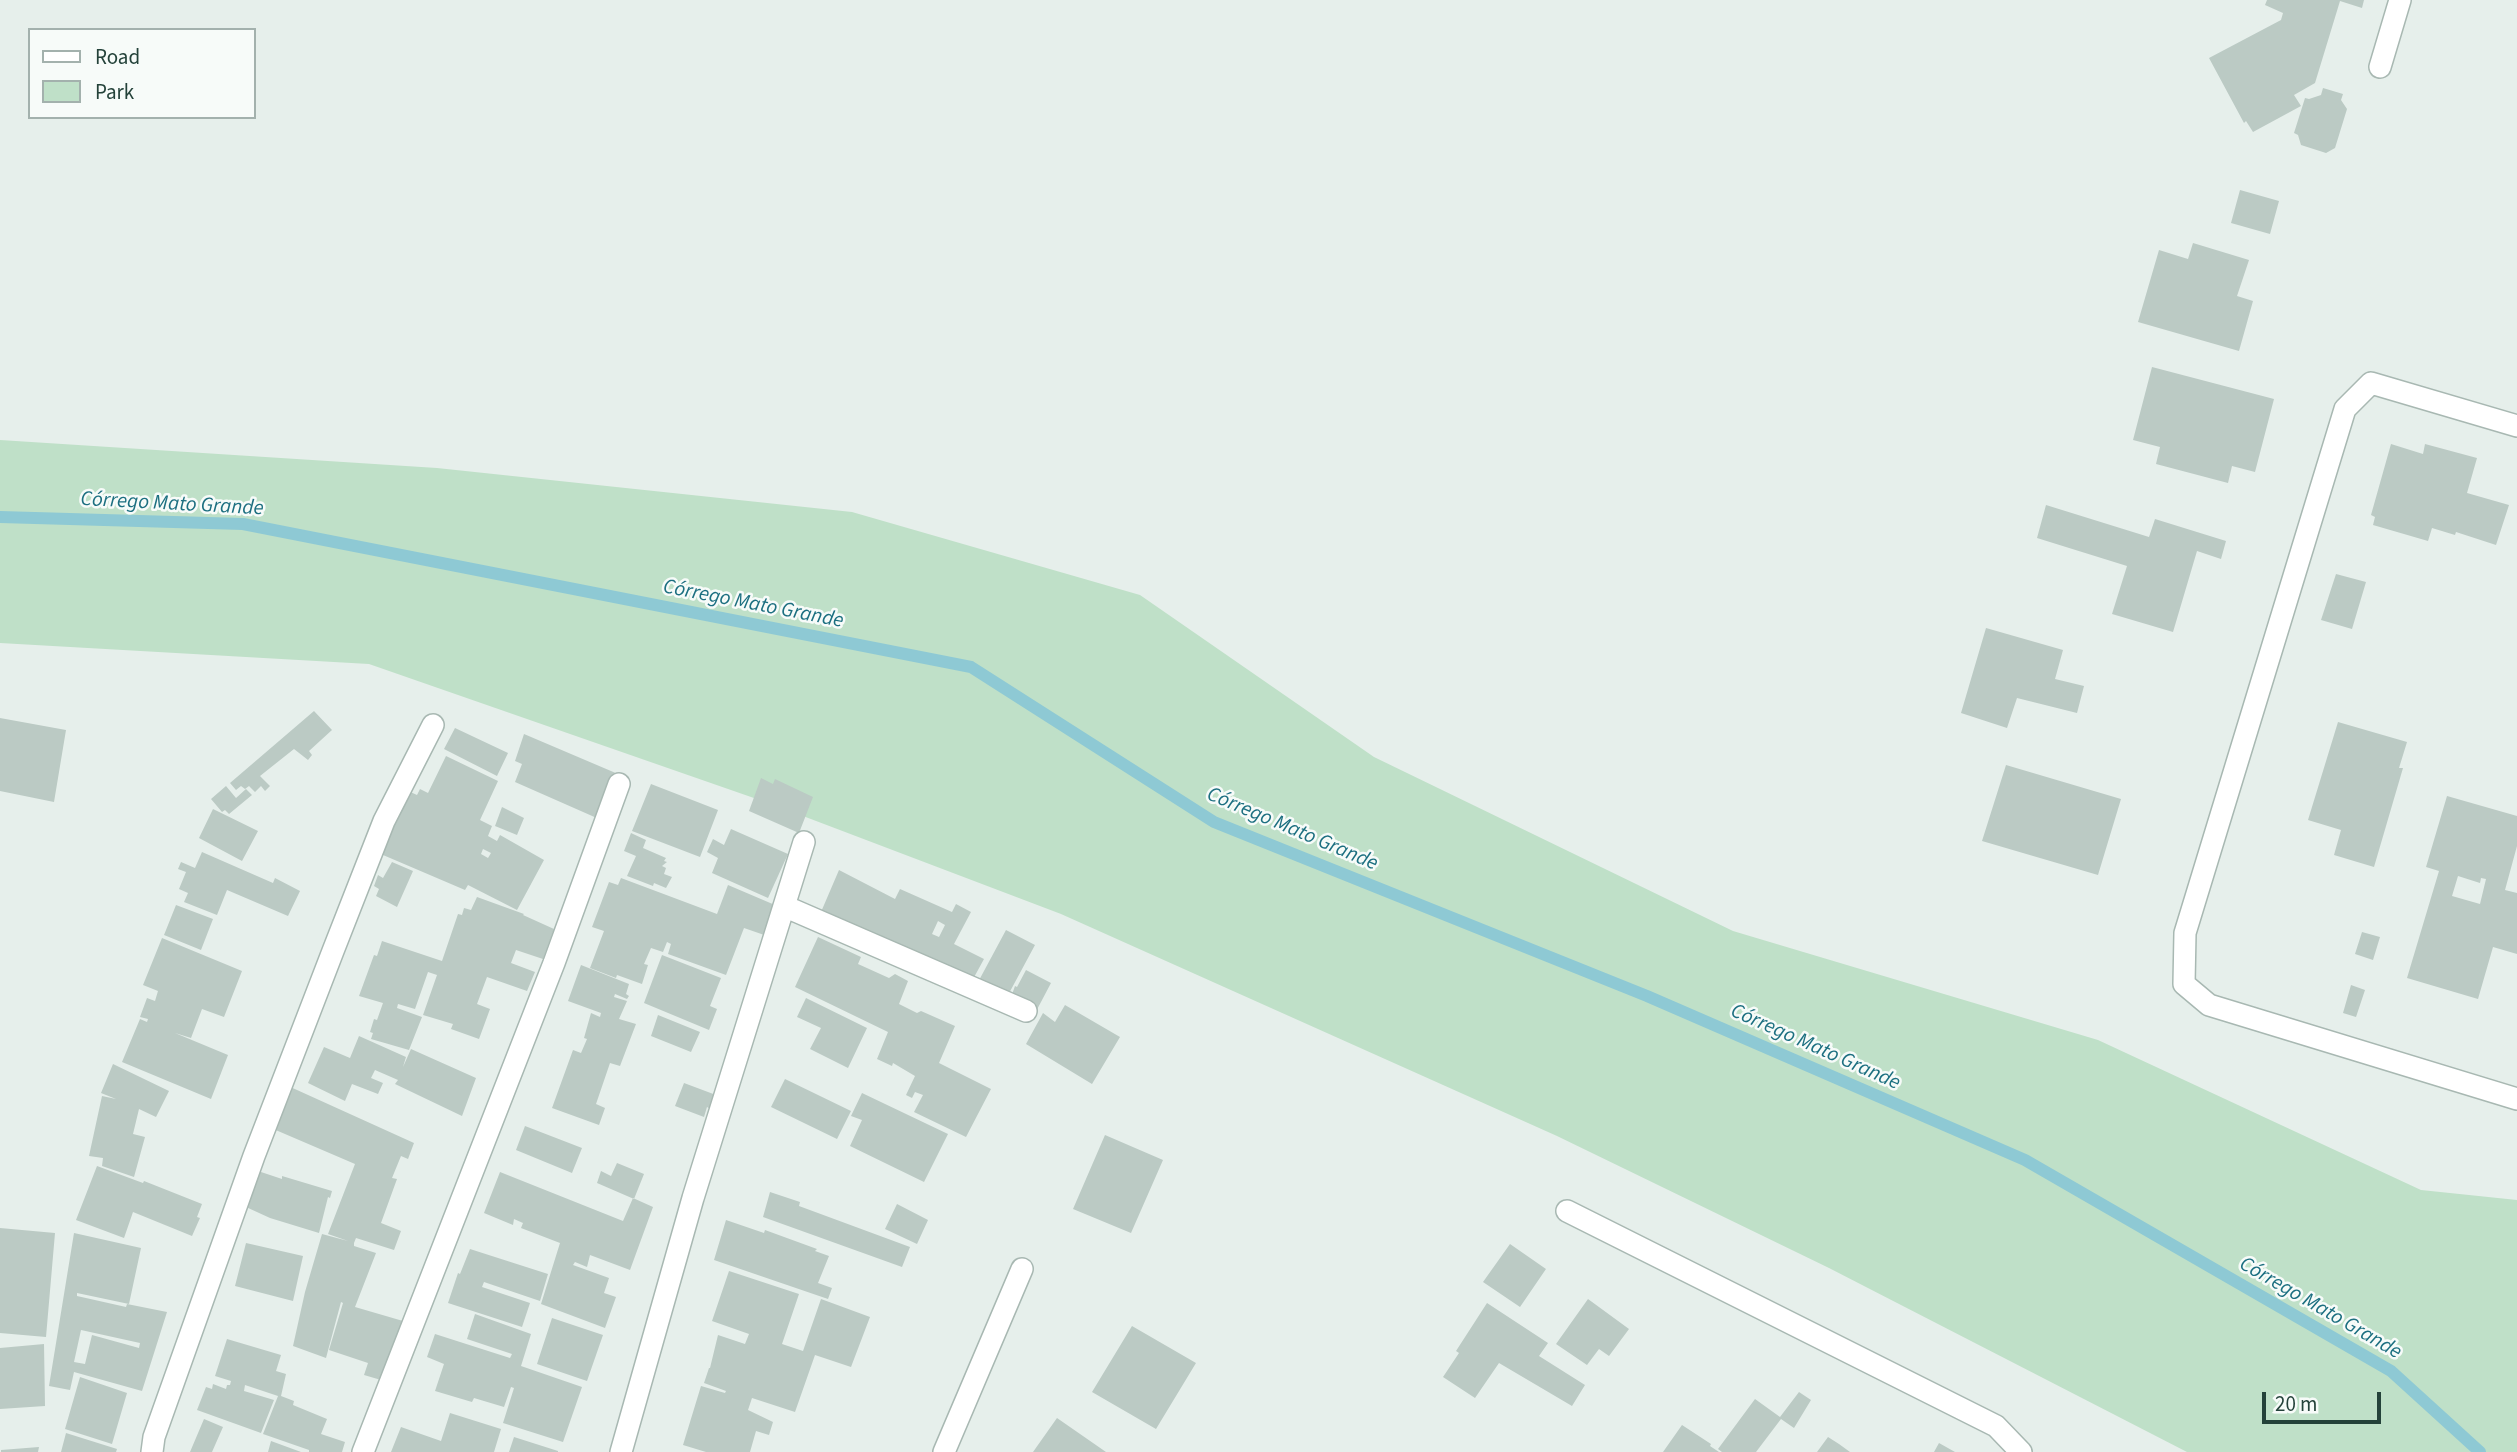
<!DOCTYPE html>
<html>
<head>
<meta charset="utf-8">
<style>
  body { margin:0 }
  #map { position:relative; width:2517px; height:1452px; overflow:hidden; background:#e6efeb; font-family:"Source Sans 3",sans-serif }
  canvas { display:block }
  .legend { position:absolute; left:28px; top:28px; width:228px; height:91px; box-sizing:border-box; background:#f7fbf9; border:2px solid #a3b1ad; margin:0; padding:9px 12px; list-style:none; font-size:21px; color:#24423a }
  .legend li { display:flex; align-items:center; gap:14px; height:35px }
  .legend b { width:35px; border:2px solid #a3b1ad }
  .scale { position:absolute; left:2262px; top:1392px; width:119px; height:32px; box-sizing:border-box; border:4px solid #24423a; border-top:0; padding-left:9px; font-size:21px; line-height:24px; white-space:nowrap; color:#24423a; -webkit-text-stroke:5px #f7fbf9; paint-order:stroke }
</style>
</head>
<body>
<div id="map">
<canvas width="2517" height="1452"></canvas>
<ul class="legend">
<li><b style="height:9px;background:#fff"></b>Road</li>
<li><b style="height:19px;background:#bfe0c8"></b>Park</li>
</ul>
<div class="scale">20 m</div>
</div>
<script>
const ctx = document.querySelector('canvas').getContext('2d');
ctx.lineJoin = 'round';
function fillPath(path, color) { ctx.fillStyle = color; ctx.fill(path, 'evenodd'); }
const shape = rows => new Path2D(rows.map(r => 'M' + r).join(''));
function strokePath(path, color, width, dash) { ctx.strokeStyle = color; ctx.lineWidth = width; ctx.lineCap = dash ? 'butt' : 'round'; ctx.setLineDash(dash || []); ctx.stroke(path); }
function write(font, color, halo, rows, align = 'center') {
  ctx.font = font + ' "Source Sans 3",sans-serif'; ctx.lineWidth = 5; ctx.setLineDash([]); ctx.textBaseline = 'middle'; ctx.strokeStyle = halo; ctx.fillStyle = color; for (const [text, x, y, turn = 0] of rows) {
    ctx.save(); ctx.translate(x, y); ctx.rotate((+turn || 0) * Math.PI / 180); ctx.textAlign = isNaN(turn) ? turn : align; if (halo) ctx.strokeText(text, 0, 0); ctx.fillText(text, 0, 0); ctx.restore();
  }
}
fillPath(shape([
  [0,440,437,468,852,512,1140,595,1374,757,1733,931,2098,1040,2421,1190,2517,1200,2517,1452,2187,1452,1829,1268,1557,1136,1061,914,774,805,369,664,0,643]
]), '#bfe0c8');
strokePath(shape([
  [0,517,243,524,971,667,1214,822,1647,996,2025,1160,2391,1371,2480,1452]
]), '#8ec9d4', 12);
fillPath(shape([
  [2267,0,2364,0,2362,8,2340,1,2315,83,2294,95,2301,106,2253,132,2246,121,2244,123,2209,58,2281,20,2283,13,2265,5],
  [2323,88,2343,94,2341,100,2347,109,2335,148,2326,153,2301,145,2298,135,2294,133,2305,98,2309,99,2321,95],
  [2240,190,2279,201,2270,234,2231,223],
  [2193,243,2249,260,2237,296,2253,301,2239,351,2138,322,2159,250,2188,259],
  [2152,367,2274,399,2255,472,2232,466,2228,483,2156,464,2160,447,2133,440],
  [2391,444,2423,454,2425,444,2477,458,2467,493,2509,505,2496,545,2456,532,2455,535,2432,528,2428,541,2373,525,2375,517,2371,515],
  [2046,505,2149,537,2155,519,2226,541,2221,559,2197,551,2173,632,2112,614,2127,566,2037,538],
  [2336,574,2366,582,2352,629,2321,620],
  [1986,628,2063,650,2055,679,2084,686,2077,713,2017,698,2007,728,1961,713],
  [314,711,332,730,309,751,312,755,308,760,294,749,260,776,270,786,265,791,261,786,255,792,249,786,245,789,241,786,236,790,230,783],
  [0,718,66,730,54,802,0,791],
  [2338,722,2407,742,2399,768,2403,768,2374,867,2334,855,2341,830,2308,820],
  [455,728,508,753,497,776,444,749],
  [524,734,618,774,599,819,515,782,522,764,515,761],
  [446,756,498,781,480,820,492,826,488,836,497,841,500,835,544,860,517,910,468,885,465,890,376,852,406,790,417,795,420,789,428,793],
  [483,849,491,853,488,858,481,854],
  [2006,765,2121,799,2098,875,1982,841],
  [761,778,773,784,775,779,813,797,799,833,749,811],
  [651,784,718,810,700,857,632,831],
  [226,786,236,798,246,789,252,795,229,814,225,810,222,812,211,799],
  [2447,796,2517,816,2517,846,2505,890,2517,893,2517,954,2493,947,2478,999,2407,978,2439,871,2426,867],
  [2458,876,2480,883,2481,878,2486,879,2480,904,2452,896],
  [502,807,524,818,517,835,495,826],
  [213,809,258,831,242,861,199,838],
  [731,829,788,854,768,898,712,873,718,858,707,852,713,839,724,845],
  [631,833,646,840,643,848,666,858,664,861,667,862,662,866,666,868,664,874,672,877,666,888,654,883,653,886,627,876,636,856,624,851],
  [202,852,273,883,275,878,300,891,288,916,227,890,217,915,184,902,188,893,179,889,186,872,178,869,181,862,195,868],
  [392,862,413,871,397,907,376,896,379,889,374,886,378,875,383,878],
  [839,870,895,899,900,889,952,912,956,904,971,912,954,944,984,959,966,992,818,919],
  [938,921,945,925,939,937,932,934],
  [621,878,717,914,728,885,782,908,770,937,744,928,726,975,668,954,671,944,667,942,663,952,651,948,644,964,648,965,642,984,617,975,616,978,590,968,604,931,592,927,609,882,618,885],
  [477,897,524,914,523,915,554,929,543,959,516,950,511,963,535,972,527,991,487,977,477,1004,490,1009,479,1039,451,1029,453,1024,423,1015,437,975,428,972,415,1009,398,1004,397,1008,422,1017,409,1050,371,1039,373,1033,370,1032,374,1019,377,1020,383,1003,359,996,374,955,377,956,382,941,442,961,458,914,462,915,464,908,471,910],
  [176,905,213,919,201,950,164,935],
  [1006,930,1035,945,1000,1010,977,984],
  [2362,932,2380,937,2373,960,2355,954],
  [818,937,861,957,858,964,889,978,895,974,908,981,899,1004,917,1013,921,1011,955,1026,939,1063,991,1089,966,1137,914,1112,923,1095,915,1092,912,1098,906,1095,915,1076,893,1063,892,1066,877,1059,888,1032,795,987],
  [162,938,242,971,224,1017,202,1009,191,1038,175,1033,228,1055,211,1099,122,1062,140,1019,147,1022,148,1019,140,1017,147,998,155,1001,158,991,143,985],
  [662,955,721,978,710,1006,717,1009,709,1030,644,1003],
  [581,965,629,984,626,994,629,996,627,999,615,994,614,997,627,1001,619,1019,636,1024,620,1066,610,1063,596,1104,605,1108,599,1125,552,1108,573,1050,581,1053,587,1039,584,1038,591,1013,600,1017,601,1013,568,1001],
  [1026,970,1051,983,1032,1019,1008,1006,1015,986,1017,987],
  [2351,985,2365,990,2356,1017,2343,1013],
  [806,998,867,1028,848,1068,810,1049,821,1028,797,1017],
  [1065,1005,1120,1037,1092,1084,1026,1044,1043,1013,1055,1022],
  [658,1015,700,1032,691,1052,651,1036],
  [359,1036,406,1057,403,1067,411,1049,476,1078,462,1116,395,1084,398,1080,375,1070,371,1078,383,1083,378,1094,352,1084,345,1101,308,1083,324,1047,350,1058],
  [113,1064,169,1091,156,1117,139,1109,133,1134,145,1137,134,1177,102,1166,103,1158,89,1156,102,1096,116,1099,101,1093],
  [785,1079,851,1111,837,1139,771,1107],
  [684,1083,716,1095,712,1110,707,1107,704,1117,675,1106],
  [286,1085,414,1143,408,1159,401,1156,392,1178,397,1179,381,1223,401,1231,394,1250,356,1238,354,1243,354,1246,376,1253,355,1307,403,1321,381,1380,364,1375,368,1363,329,1350,343,1303,341,1302,326,1358,293,1346,305,1292,322,1234,348,1241,328,1234,355,1164,271,1128],
  [862,1093,948,1134,924,1182,850,1146,862,1120,851,1116],
  [525,1126,582,1148,572,1173,516,1150],
  [1105,1135,1163,1160,1131,1233,1073,1209],
  [617,1163,644,1174,634,1199,597,1183,601,1171,611,1176],
  [97,1166,143,1183,144,1181,202,1204,197,1217,200,1218,192,1236,133,1212,124,1238,76,1220],
  [258,1171,282,1179,282,1176,332,1191,330,1198,328,1197,319,1233,270,1218,246,1207],
  [500,1172,623,1221,633,1198,653,1207,630,1270,590,1255,587,1267,575,1262,573,1265,609,1278,604,1293,616,1297,605,1328,541,1304,560,1243,521,1228,523,1223,514,1219,513,1225,484,1213],
  [770,1192,800,1202,799,1206,910,1247,902,1267,763,1217],
  [897,1204,928,1220,917,1244,885,1229],
  [726,1220,764,1233,765,1230,817,1249,815,1251,829,1256,818,1283,832,1288,828,1299,714,1260],
  [0,1228,55,1233,46,1337,0,1333],
  [74,1233,141,1248,129,1304,77,1293,77,1296,126,1307,127,1304,167,1312,142,1391,74,1372,70,1390,49,1386],
  [81,1330,140,1343,139,1348,92,1335,85,1364,74,1362],
  [246,1243,303,1256,293,1301,235,1286],
  [1510,1244,1546,1269,1520,1307,1483,1282],
  [470,1249,548,1274,540,1301,484,1282,482,1287,530,1303,522,1327,448,1303,458,1273,460,1274],
  [729,1271,799,1294,782,1344,803,1351,821,1299,870,1317,851,1367,815,1355,795,1412,752,1398,748,1410,773,1422,769,1435,756,1431,750,1452,706,1452,683,1445,701,1386,725,1393,726,1391,704,1383,709,1368,710,1368,718,1335,745,1344,749,1334,712,1321],
  [1588,1299,1629,1329,1609,1356,1599,1349,1587,1365,1556,1344],
  [1487,1303,1548,1343,1539,1356,1585,1385,1572,1406,1499,1363,1475,1398,1443,1377,1459,1353,1456,1351],
  [475,1314,531,1334,521,1366,582,1387,563,1442,503,1423,514,1388,511,1387,504,1407,474,1398,472,1402,435,1391,444,1364,427,1357,435,1334,510,1358,512,1354,467,1339],
  [552,1318,603,1335,587,1381,537,1364],
  [1132,1326,1196,1363,1156,1429,1092,1392],
  [227,1339,281,1355,276,1371,286,1374,281,1396,294,1401,293,1405,327,1419,321,1434,345,1442,342,1452,309,1452,309,1450,263,1434,278,1396,245,1385,244,1391,274,1400,261,1433,197,1410,206,1387,212,1389,213,1384,226,1389,227,1385,230,1385,231,1381,215,1376],
  [44,1344,45,1406,0,1409,0,1348],
  [80,1377,127,1393,112,1444,65,1429],
  [1799,1392,1811,1400,1794,1428,1781,1419,1756,1452,1722,1452,1718,1449,1755,1399,1780,1417],
  [450,1413,501,1429,494,1452,391,1452,401,1427,441,1441],
  [1057,1418,1106,1452,1033,1452],
  [204,1419,223,1427,212,1452,190,1452],
  [1682,1425,1711,1444,1710,1446,1719,1452,1663,1452],
  [66,1433,117,1449,116,1452,61,1452],
  [514,1437,558,1451,558,1452,509,1452],
  [1828,1437,1839,1444,1850,1452,1817,1452],
  [271,1441,301,1452,268,1452],
  [1939,1443,1955,1452,1934,1452],
  [39,1447,38,1452,1,1452,1,1450]
]), '#bbcac4');
const minor = shape([
  [2380,67,2400,0],
  [2517,426,2371,383,2345,409,2185,933,2184,984,2209,1005,2517,1099],
  [784,906,1026,1011],
  [1567,1211,1996,1426,2021,1452],
  [152,1452,154,1437,254,1156,333,951,384,821,433,725],
  [363,1452,554,963,619,784],
  [621,1452,693,1198,804,842],
  [944,1452,1022,1269]
]);
strokePath(minor, '#a8b8b2', 24);
strokePath(minor, '#fff', 21);
write('italic 21px', '#1c6f80', '#f7fbf9', [
  ["Córrego Mato Grande",172,505,3],
  ["Córrego Mato Grande",753,605,11],
  ["Córrego Mato Grande",1292,830,23],
  ["Córrego Mato Grande",1815,1048,24],
  ["Córrego Mato Grande",2320,1309,30]
]);
</script>
</body>
</html>
